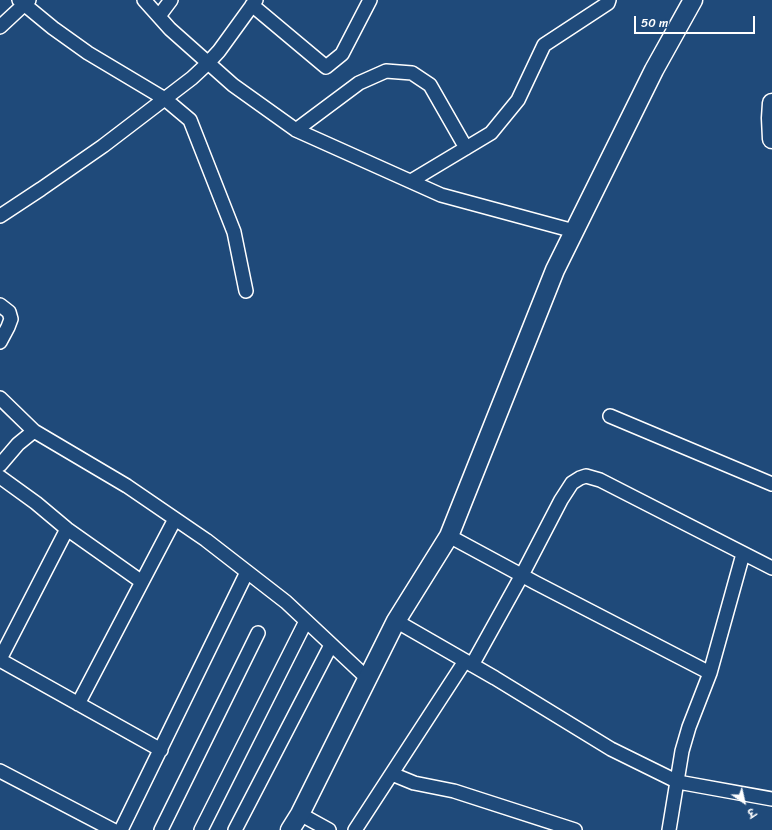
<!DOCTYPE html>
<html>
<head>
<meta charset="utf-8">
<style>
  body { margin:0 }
  #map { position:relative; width:772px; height:830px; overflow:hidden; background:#1f4a7a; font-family:Sriracha,"Playpen Sans Deva",sans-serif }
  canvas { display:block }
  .north { position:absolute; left:724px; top:782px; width:40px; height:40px; -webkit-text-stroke:3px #1f4a7a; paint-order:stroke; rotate:146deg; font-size:11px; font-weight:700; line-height:16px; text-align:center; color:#fff }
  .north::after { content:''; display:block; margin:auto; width:14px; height:18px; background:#fff; clip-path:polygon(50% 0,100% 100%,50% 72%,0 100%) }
  .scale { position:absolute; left:634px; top:16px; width:121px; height:18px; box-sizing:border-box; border:2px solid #fff; border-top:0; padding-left:5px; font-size:12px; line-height:14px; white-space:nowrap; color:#fff; -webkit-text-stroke:3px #1f4a7a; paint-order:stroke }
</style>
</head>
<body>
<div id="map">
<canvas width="772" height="830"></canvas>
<div class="north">उ</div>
<div class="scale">50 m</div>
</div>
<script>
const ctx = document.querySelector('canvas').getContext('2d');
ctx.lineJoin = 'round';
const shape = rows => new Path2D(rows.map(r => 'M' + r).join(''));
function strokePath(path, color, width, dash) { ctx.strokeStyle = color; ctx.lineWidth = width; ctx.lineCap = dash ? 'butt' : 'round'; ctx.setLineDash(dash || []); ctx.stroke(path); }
const street = shape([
  [19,0,53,28,88,53,165,99,190,120,234,232,246,291],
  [144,0,170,29,233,85,296,130,441,195,574,231],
  [252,5,326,67,342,54,370,0],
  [159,16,171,0],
  [0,27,29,0],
  [296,130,359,83,386,71,412,73,430,85,466,148],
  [411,181,491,133,518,100,544,45,608,3,609,0],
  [0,216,41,189,103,146,192,78,207,64,219,51,256,0],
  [0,305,9,312,11,319,8,327,0,342],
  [0,398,34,431,127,486,206,540,286,602,367,678],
  [610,416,772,484],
  [0,465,18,444,34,431],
  [0,477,36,503,67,529,142,582],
  [449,536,536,583,710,673],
  [396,621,495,678,611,749,678,782,772,799],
  [0,659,67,529],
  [0,660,161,750],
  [472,665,522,575,561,500,572,483,580,478,586,476,600,480,772,568],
  [78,704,175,519],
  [0,771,113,830],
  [392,774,414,783,454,791,575,830],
  [300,814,329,830],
  [121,830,247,572],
  [161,830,258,633],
  [201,830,306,621],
  [235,830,331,645],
  [355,830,465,661],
  [669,830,682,751,689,727,710,673,743,554]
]);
const secondary = shape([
  [772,103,771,118,772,139],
  [290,830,300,814,396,621,449,536,555,270,654,70,693,0]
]);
strokePath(street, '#fff', 16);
strokePath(secondary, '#fff', 21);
strokePath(street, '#1f4a7a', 13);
strokePath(secondary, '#1f4a7a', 18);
</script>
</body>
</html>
